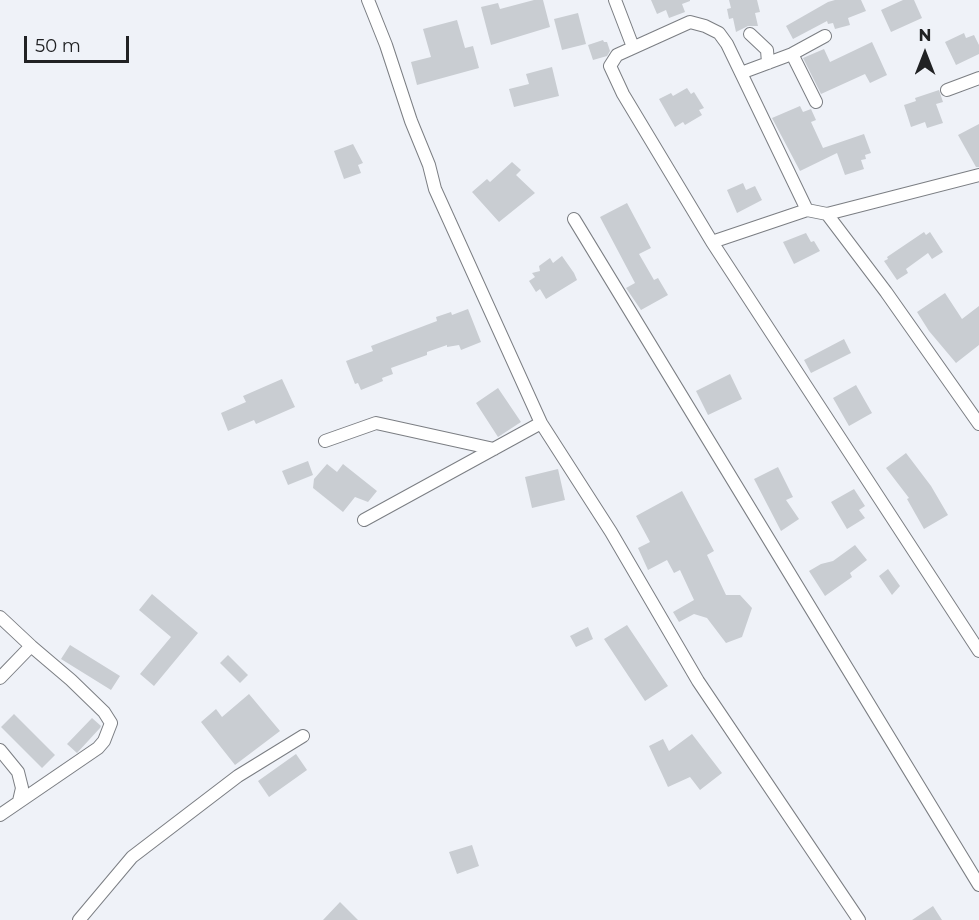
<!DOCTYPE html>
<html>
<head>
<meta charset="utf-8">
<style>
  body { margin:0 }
  #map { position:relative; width:979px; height:920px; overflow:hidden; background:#eff2f8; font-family:Montserrat,sans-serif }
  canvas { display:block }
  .north { position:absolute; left:895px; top:24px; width:60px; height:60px; -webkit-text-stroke:4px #eff2f8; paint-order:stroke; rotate:0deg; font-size:16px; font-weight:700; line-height:24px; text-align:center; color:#212224 }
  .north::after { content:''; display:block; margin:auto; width:21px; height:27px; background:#212224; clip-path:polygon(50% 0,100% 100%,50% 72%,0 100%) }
  .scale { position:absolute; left:24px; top:36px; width:105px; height:27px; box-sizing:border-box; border:3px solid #212224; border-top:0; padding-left:8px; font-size:18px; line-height:21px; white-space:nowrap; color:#212224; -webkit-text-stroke:4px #eff2f8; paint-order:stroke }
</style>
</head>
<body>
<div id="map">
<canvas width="979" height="920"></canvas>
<div class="north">N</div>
<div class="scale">50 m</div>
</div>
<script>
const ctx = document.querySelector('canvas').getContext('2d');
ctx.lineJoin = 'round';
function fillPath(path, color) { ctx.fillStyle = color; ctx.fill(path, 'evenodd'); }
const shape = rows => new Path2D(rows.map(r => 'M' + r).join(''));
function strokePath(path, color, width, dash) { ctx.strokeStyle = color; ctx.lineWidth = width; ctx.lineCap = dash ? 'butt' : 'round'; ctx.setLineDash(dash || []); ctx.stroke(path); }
fillPath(shape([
  [534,0,543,0,550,27,491,45,481,7,498,3,500,9],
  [651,0,690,0,690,1,682,4,685,12,669,18,666,10,657,14],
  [729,0,757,0,760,12,755,13,758,26,748,26,736,32,733,18,729,19,727,9,731,8],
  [835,0,861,0,866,11,848,18,850,25,835,29,833,23,828,24,827,21,793,39,786,26,828,2],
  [903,0,914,0,922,18,891,32,881,10],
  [578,13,586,44,562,50,554,19],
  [457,20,465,48,473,46,479,68,417,85,411,62,431,57,423,29],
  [964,33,966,38,974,35,979,45,979,54,956,65,945,42],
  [603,40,604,42,607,42,610,51,607,56,593,60,588,45],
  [872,42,887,75,870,83,865,74,821,94,803,58,824,49,830,62],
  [552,67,559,96,514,107,509,89,529,84,526,74],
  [687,88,691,94,694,92,704,108,699,110,702,115,685,125,683,122,675,127,659,99,671,93,673,96],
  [939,90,943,102,936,104,943,123,927,128,925,122,911,127,904,105,916,101,915,98],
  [800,106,803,112,811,109,816,120,811,122,823,148,864,134,871,153,865,155,866,159,861,160,864,169,845,175,837,153,800,171,772,118],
  [979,124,979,167,976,167,958,135],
  [353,144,363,163,358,165,361,173,344,179,334,151],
  [512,162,521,170,516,175,535,193,499,222,472,192,487,179,490,182],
  [743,183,746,190,755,186,762,200,737,213,727,190],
  [627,203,651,248,639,254,654,280,658,278,668,295,641,310,626,288,635,283,600,217],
  [924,232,926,235,930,232,943,252,932,259,928,253,906,269,908,273,897,280,884,261,888,259,887,257],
  [806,233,811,242,814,241,820,251,794,264,783,242],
  [562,256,574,273,577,280,546,299,540,289,536,292,529,281,535,277,532,273,540,271,539,266,550,258,553,263],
  [945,293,962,319,979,306,979,345,956,363,929,331,917,312],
  [468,309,481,342,461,350,459,345,447,347,447,345,427,352,427,355,391,368,393,374,382,378,383,381,361,390,358,383,355,384,346,361,373,351,371,346,437,321,436,317,451,312,452,315],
  [844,339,851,353,811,373,804,360],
  [730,374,742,399,708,415,696,391],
  [282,379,295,407,256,424,254,420,228,431,221,413,246,402,243,396],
  [856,385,872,413,849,426,833,398],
  [498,388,521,422,498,437,476,403],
  [906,453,931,486,948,515,924,529,907,499,909,498,886,468],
  [308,461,313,475,288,485,282,471],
  [327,464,337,472,343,464,377,491,368,502,355,497,343,512,313,488,314,479],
  [778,467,793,497,786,500,799,519,781,531,754,479],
  [558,469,565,500,532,508,525,477],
  [854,489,865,506,859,510,865,518,847,529,831,502],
  [682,491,714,551,707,555,726,595,740,595,752,608,742,637,726,643,707,618,694,614,679,622,673,612,694,600,680,570,674,573,667,560,648,570,638,548,650,542,636,516],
  [855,545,867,560,850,573,852,577,825,596,809,571,821,564,833,561],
  [888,569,900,586,892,595,879,576],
  [152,594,198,633,154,686,140,674,171,637,139,610],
  [627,625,668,686,645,701,604,639],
  [588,627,593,639,576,647,570,636],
  [70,645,120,676,111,690,61,659],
  [228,655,248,675,240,683,220,663],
  [249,694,280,731,235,765,201,722,216,709,222,717],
  [14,714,55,755,42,768,1,727],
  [92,718,101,726,100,728,77,753,67,744],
  [692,734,722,773,700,790,690,777,668,787,649,746,663,739,669,751],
  [296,754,307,770,269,797,258,781],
  [472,845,479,866,457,874,449,852],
  [340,902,358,920,323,920],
  [933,906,942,920,912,920]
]), '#c9cdd2');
const street = shape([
  [368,0,386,45,411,121,429,165,435,189,541,423,611,532,698,681,859,920],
  [615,0,633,47],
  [750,34,767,50,768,63],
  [792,54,816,102],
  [741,73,792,54,825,36],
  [947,90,979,78],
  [807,210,727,44,719,33,705,26,690,22,617,55,610,66,623,94,712,242,979,651],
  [827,214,886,292,979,424],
  [574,219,979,885],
  [712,242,807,210,827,214,979,175],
  [325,441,376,423,494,449],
  [364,520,541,423],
  [0,617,31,646],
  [0,678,31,646,71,680,104,712,111,723,104,741,98,748,0,815],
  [0,750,18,772,22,788,19,801],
  [79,920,132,857,238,776,303,736]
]);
strokePath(street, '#7b7e83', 14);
strokePath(street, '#fff', 12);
</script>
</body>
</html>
